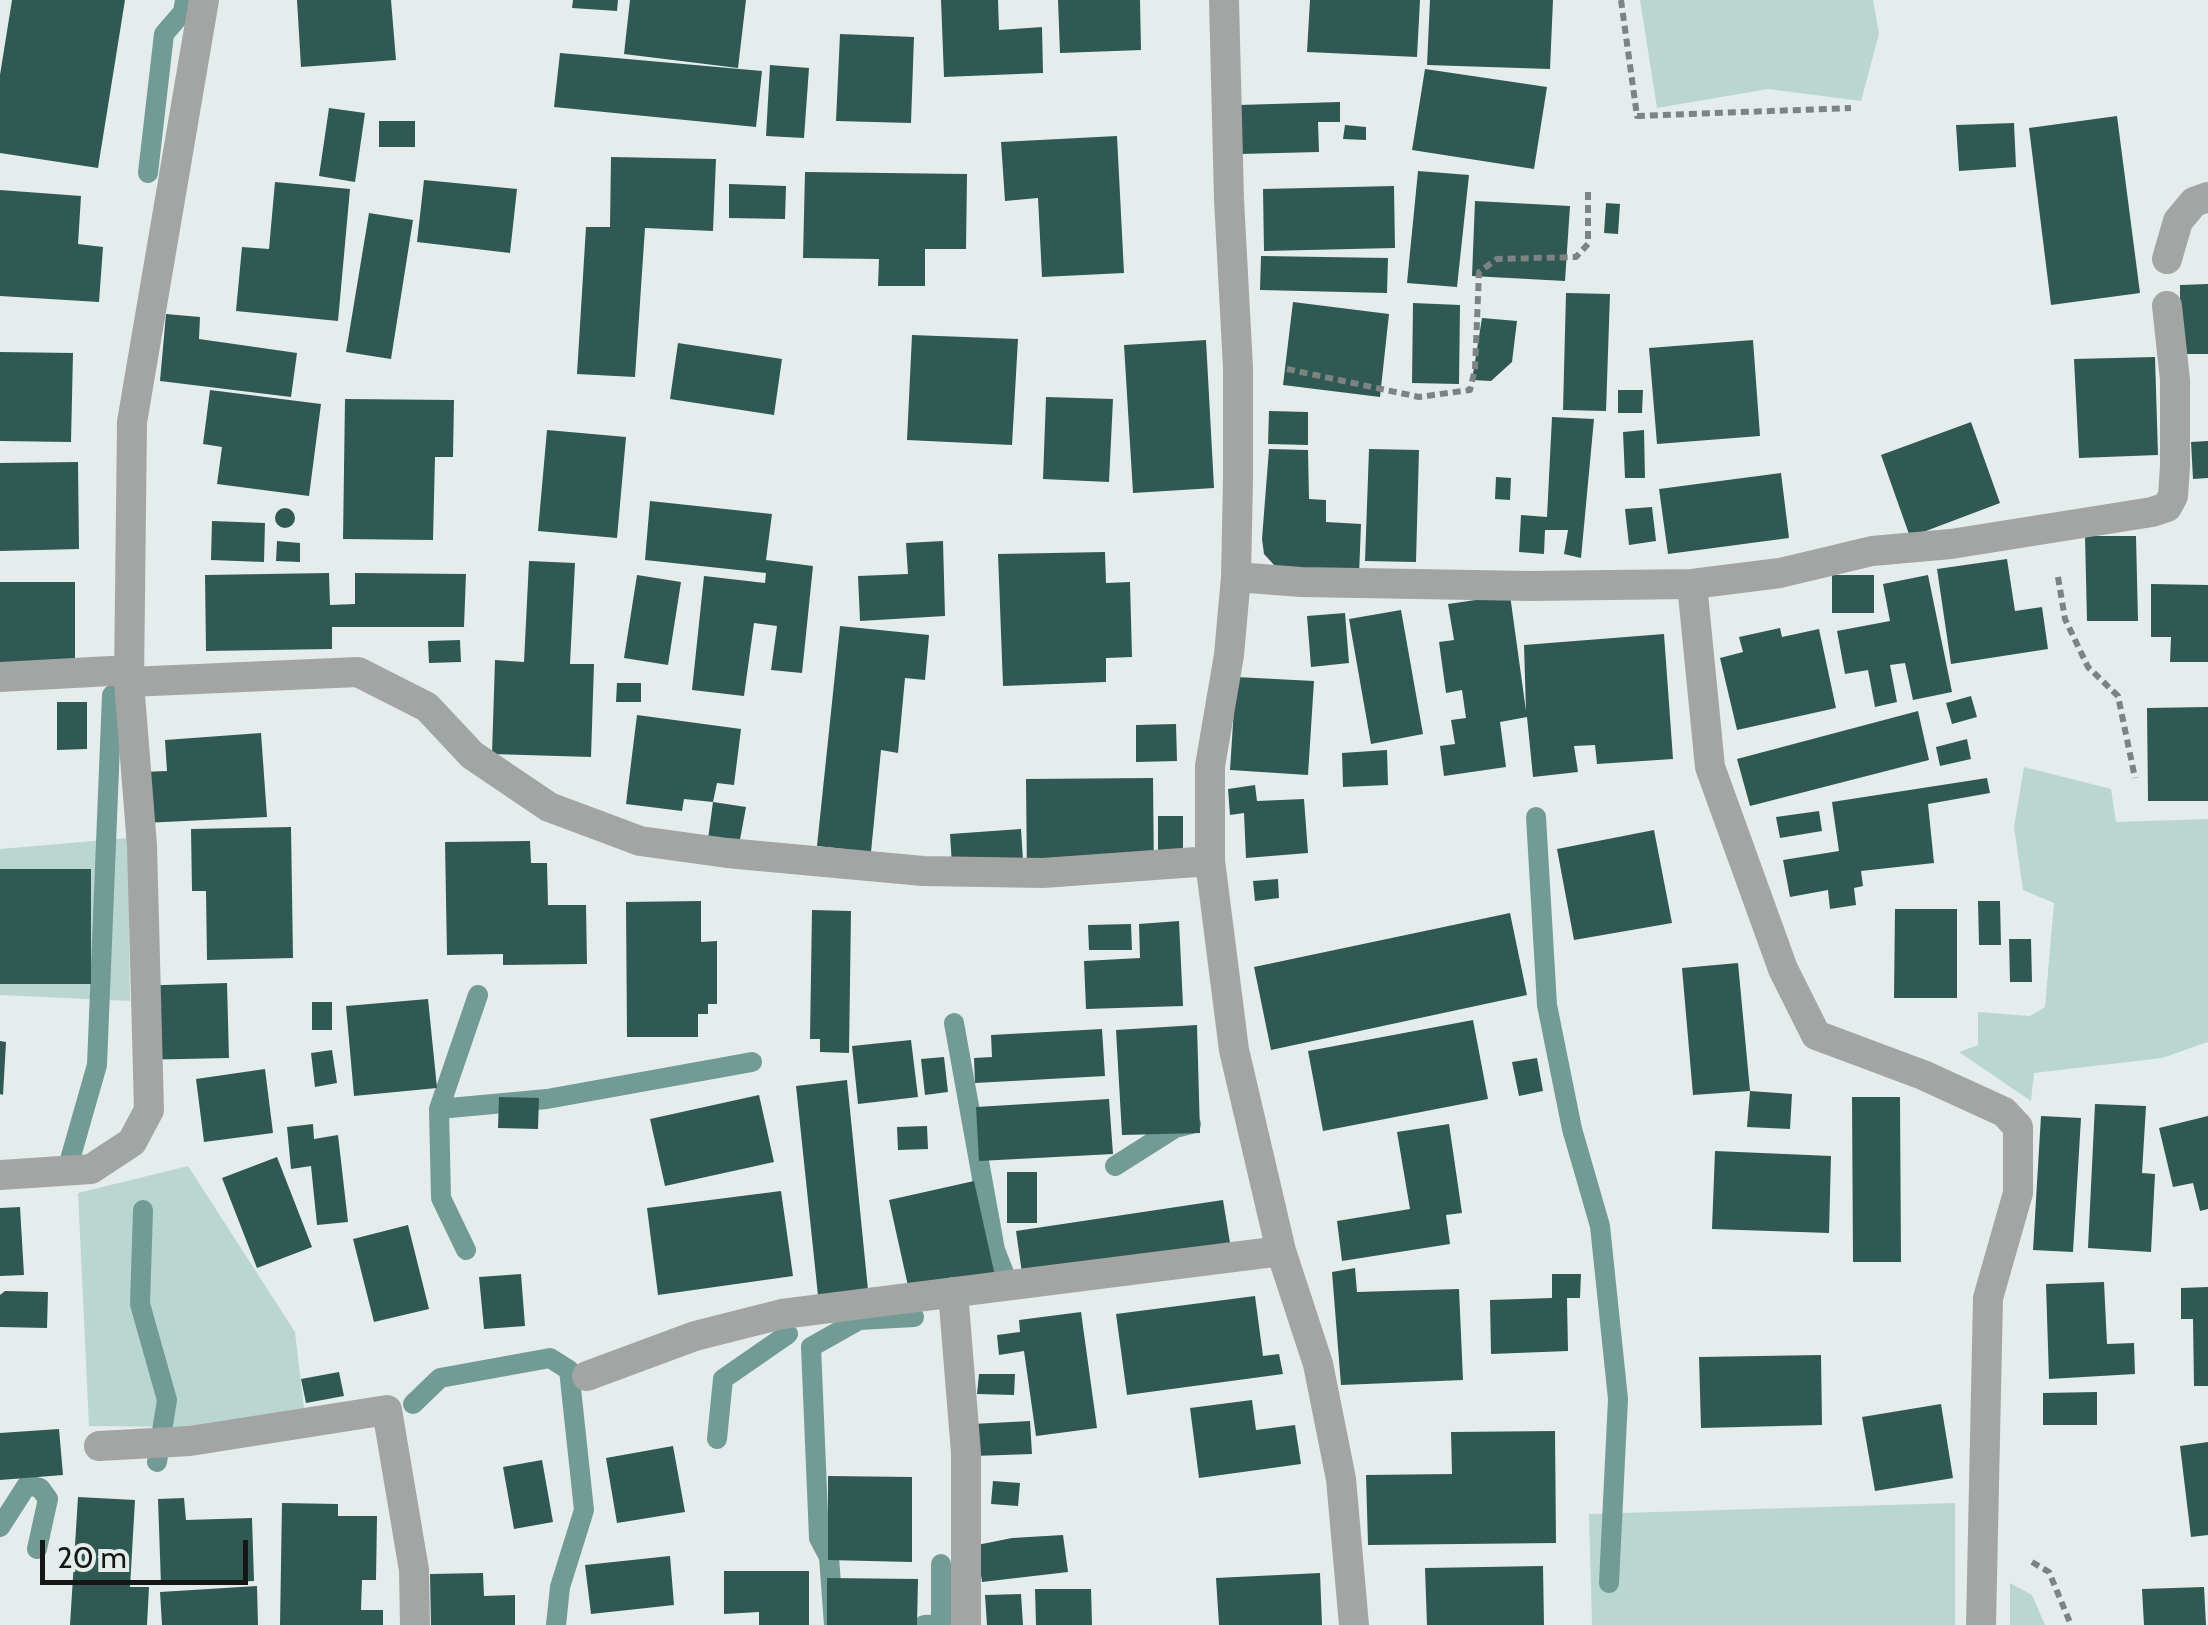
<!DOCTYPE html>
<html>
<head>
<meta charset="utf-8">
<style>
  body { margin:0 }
  #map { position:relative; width:2208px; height:1625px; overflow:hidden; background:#e5edec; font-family:Cabin,sans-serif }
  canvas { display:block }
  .scale { position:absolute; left:40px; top:1540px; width:208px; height:45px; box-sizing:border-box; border:5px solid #151717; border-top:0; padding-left:12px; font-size:30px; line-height:35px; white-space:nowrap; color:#151717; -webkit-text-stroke:8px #e5edec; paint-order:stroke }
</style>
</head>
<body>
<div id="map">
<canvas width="2208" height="1625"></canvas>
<div class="scale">20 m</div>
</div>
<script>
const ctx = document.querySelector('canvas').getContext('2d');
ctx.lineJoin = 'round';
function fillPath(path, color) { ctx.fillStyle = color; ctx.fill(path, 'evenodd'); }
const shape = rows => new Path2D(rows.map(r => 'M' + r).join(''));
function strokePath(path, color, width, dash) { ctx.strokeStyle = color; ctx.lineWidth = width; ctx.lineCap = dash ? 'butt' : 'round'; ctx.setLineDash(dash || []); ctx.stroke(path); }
fillPath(shape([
  [1640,0,1873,0,1879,34,1861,101,1768,89,1657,108],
  [2024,767,2111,789,2116,822,2208,819,2208,1042,2162,1058,2034,1073,2031,1101,1959,1052,1978,1045,1978,1012,2030,1016,2045,1007,2054,903,2023,890,2014,827],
  [128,838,130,1001,0,995,0,849],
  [188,1166,295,1332,304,1408,192,1427,89,1426,78,1193],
  [1955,1503,1955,1625,1592,1625,1589,1514],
  [2010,1583,2032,1595,2045,1625,2010,1625]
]), '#bad6d1');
strokePath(shape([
  [148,173,164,34,183,12,185,0],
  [1536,817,1547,1005,1572,1129,1600,1226,1618,1399,1609,1583],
  [954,1023,995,1250,1004,1273,981,1276],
  [439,1109,547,1099,752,1062],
  [71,1156,97,1065,112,695],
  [1115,1166,1175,1128,1191,1124],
  [143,1210,140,1304,167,1400,157,1462],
  [466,1250,441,1198,439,1109,478,995],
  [413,1404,440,1378,550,1358,569,1370,584,1510,560,1587,556,1625],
  [717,1439,723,1379,788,1334],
  [0,1527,27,1485,40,1488,48,1499,37,1549],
  [834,1625,829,1557,819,1538,811,1347,859,1320,914,1317],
  [924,1625,941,1624,941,1564]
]), '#719b94', 20);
fillPath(shape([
  [12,0,125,0,98,168,0,153,0,75],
  [297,0,391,0,396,60,301,67],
  [573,0,618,0,617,11,572,8],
  [630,0,746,0,738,68,624,54],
  [941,0,998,0,999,30,1042,27,1043,73,944,77],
  [1058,0,1140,0,1141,50,1060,53],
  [1310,0,1420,0,1417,57,1307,52],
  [1430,0,1553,0,1550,69,1427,65],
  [840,34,914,37,911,123,836,121],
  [560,53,762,71,756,127,554,107],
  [770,65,809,68,804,138,766,136],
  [1425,69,1547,87,1534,169,1412,150],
  [1340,102,1340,122,1318,122,1319,152,1240,154,1239,105],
  [329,108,365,113,355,182,319,176],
  [2117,116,2140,293,2051,305,2029,128],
  [379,121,415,121,415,147,379,147],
  [2014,123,2016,167,1959,171,1956,125],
  [1345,125,1366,127,1366,140,1343,139],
  [1117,136,1124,273,1042,277,1038,198,1005,201,1001,142],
  [611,157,716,159,713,231,645,228,635,377,577,374,586,227,610,227],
  [1418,171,1469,175,1457,287,1407,283],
  [805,172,967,174,966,249,925,249,925,286,878,286,879,259,803,258],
  [424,180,517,189,510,253,417,242],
  [275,182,350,189,338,321,236,311,242,247,269,249],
  [729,184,786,186,785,219,729,218],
  [1394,186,1395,248,1264,251,1263,189],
  [0,190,81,196,78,244,103,247,99,302,0,296],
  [1475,201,1570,206,1565,281,1472,276],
  [1606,203,1620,204,1618,234,1604,233],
  [369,213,413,220,391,359,346,352],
  [1261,256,1388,258,1387,293,1260,290],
  [2208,284,2208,354,2180,354,2180,285],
  [1566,293,1610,294,1606,411,1563,410],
  [1293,302,1389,314,1380,397,1283,385],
  [1413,303,1460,305,1459,384,1412,383],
  [166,314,200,317,199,339,297,353,291,397,160,381],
  [1482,318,1517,321,1512,362,1491,381,1472,380],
  [912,335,1018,339,1012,445,907,440],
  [1206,340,1214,488,1133,493,1124,345],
  [1753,340,1760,436,1657,444,1649,348],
  [678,343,782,359,774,415,670,399],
  [0,352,73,353,71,442,0,441],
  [2155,357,2158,455,2079,458,2074,359],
  [210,390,321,404,309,496,217,484,222,447,203,444],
  [1618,390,1643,390,1642,413,1618,413],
  [1046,397,1113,399,1109,482,1043,479],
  [345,399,454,400,453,457,435,457,433,540,343,539],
  [1269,411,1308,412,1308,445,1268,444],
  [1552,417,1594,419,1581,558,1564,554,1568,530,1545,530,1544,554,1519,552,1521,515,1547,517],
  [1971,422,2000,503,1910,537,1881,455],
  [547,430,626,437,617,538,538,531],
  [1644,430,1645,478,1625,478,1623,432],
  [2208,441,2208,478,2193,479,2191,442],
  [1269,449,1308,450,1309,499,1326,500,1326,522,1361,524,1359,575,1275,566,1264,554,1262,539],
  [1369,449,1419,450,1416,562,1365,561],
  [78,462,79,549,0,551,0,463],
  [1781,473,1789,538,1668,554,1659,489],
  [1496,477,1511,478,1510,500,1495,499],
  [650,501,772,514,766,560,813,566,802,673,771,670,777,626,754,623,744,696,692,690,704,576,765,583,766,573,645,560],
  [1652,507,1656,541,1629,545,1625,509],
  '275 518a10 10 0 1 1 20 0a10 10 0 1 1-20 0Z',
  [212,521,265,523,264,562,211,560],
  [2085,536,2136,536,2138,621,2087,621],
  [277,541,300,543,300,562,276,561],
  [943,541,945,616,860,621,858,576,908,574,906,543],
  [1105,552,1106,583,1130,582,1132,657,1106,658,1106,682,1003,686,998,554],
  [2007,559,2015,611,2042,607,2048,649,1951,664,1937,569],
  [529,561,575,563,570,664,594,664,591,757,492,754,495,660,524,662],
  [329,573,330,605,355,604,355,573,466,574,464,627,332,627,332,649,206,651,205,575],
  [637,575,681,582,668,665,624,658],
  [1832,575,1874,575,1874,613,1832,613],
  [1928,575,1952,692,1913,700,1905,663,1890,665,1897,702,1875,707,1868,670,1845,674,1837,631,1890,621,1883,584],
  [0,582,75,582,75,664,0,664],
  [2151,584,2208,585,2208,662,2170,662,2171,637,2151,637],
  [1510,595,1526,711,1524,645,1664,634,1673,759,1597,764,1595,745,1574,746,1578,772,1533,777,1527,717,1500,722,1506,767,1444,776,1440,746,1455,744,1451,720,1466,718,1462,690,1446,693,1439,642,1454,640,1448,604],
  [1401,610,1423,734,1371,744,1349,619],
  [1345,613,1349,663,1311,667,1307,616],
  [840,626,929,635,925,680,905,678,898,753,881,750,871,852,817,846],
  [1780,628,1782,637,1819,629,1836,708,1737,730,1720,658,1743,652,1739,637],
  [460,640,461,662,429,663,428,641],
  [1236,677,1314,681,1308,775,1230,770],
  [617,683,641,683,641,702,616,702],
  [1971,696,1977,717,1952,724,1946,703],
  [57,702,87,702,87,749,57,750],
  [2208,707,2208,801,2148,801,2147,708],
  [1918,711,1929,760,1750,806,1737,759],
  [637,715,741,729,734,785,717,783,713,802,684,799,682,811,626,804],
  [1176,724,1177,761,1136,762,1136,725],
  [261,733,267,817,144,823,141,772,167,771,165,740],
  [1967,739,1971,759,1940,766,1936,747],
  [1387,750,1388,785,1343,787,1342,753],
  [1153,778,1154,880,1027,881,1026,779],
  [1987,778,1990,793,1928,804,1934,863,1861,871,1863,886,1854,888,1856,905,1830,909,1828,890,1790,897,1783,860,1839,851,1832,802],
  [1255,785,1257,801,1304,799,1308,853,1246,858,1244,813,1230,815,1228,789],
  [713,802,746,807,739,845,708,839],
  [1819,811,1822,831,1780,838,1776,817],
  [1158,816,1183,816,1183,860,1158,860],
  [291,827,293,958,207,960,206,891,192,891,191,829],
  [1021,829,1024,876,953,881,950,834],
  [1654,830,1672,923,1574,940,1557,849],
  [530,841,531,863,547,863,548,905,586,905,587,964,503,965,503,954,447,955,445,842],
  [0,869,91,869,91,984,0,984],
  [1278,879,1279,898,1255,901,1253,881],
  [701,901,701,942,717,941,717,1004,708,1004,708,1014,698,1014,698,1037,627,1037,626,902],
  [1978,901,2000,901,2001,945,1979,945],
  [1895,909,1957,909,1957,998,1894,998],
  [812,910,851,911,849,1053,820,1052,820,1039,810,1039],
  [1510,913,1527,995,1271,1050,1254,967],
  [1179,921,1183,1006,1086,1009,1084,961,1140,958,1139,924],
  [1131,924,1132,950,1089,950,1088,925],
  [2009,939,2031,939,2032,982,2010,982],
  [1738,963,1750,1091,1693,1095,1682,968],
  [227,983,229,1058,135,1060,133,986],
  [428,999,437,1088,354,1096,346,1006],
  [312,1002,332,1002,332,1030,312,1030],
  [1473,1020,1488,1099,1323,1131,1308,1051],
  [1197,1025,1200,1133,1122,1135,1116,1030],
  [1102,1029,1105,1076,975,1083,974,1058,992,1057,991,1035],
  [911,1040,918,1097,858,1104,852,1046],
  [0,1041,6,1042,3,1095,0,1094],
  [332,1050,337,1083,315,1087,311,1053],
  [944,1057,948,1092,925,1095,921,1059],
  [1537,1058,1543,1091,1519,1096,1512,1062],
  [265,1069,273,1133,204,1142,196,1079],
  [847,1080,869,1300,819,1305,796,1086],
  [1750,1091,1792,1094,1790,1129,1747,1127],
  [759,1095,774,1162,665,1186,650,1119],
  [499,1097,539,1098,538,1129,498,1128],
  [1852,1097,1900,1097,1901,1262,1853,1262],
  [1109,1099,1113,1154,979,1161,976,1107],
  [2095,1104,2146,1106,2142,1173,2155,1174,2151,1252,2088,1248],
  [2041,1116,2081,1118,2073,1252,2033,1250],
  [2208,1116,2208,1209,2200,1211,2193,1183,2173,1187,2159,1128],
  [313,1124,314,1139,338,1135,348,1222,317,1225,311,1166,291,1169,287,1127],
  [1449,1124,1462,1213,1446,1215,1450,1244,1342,1261,1337,1221,1410,1209,1397,1132],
  [927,1126,928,1149,898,1150,897,1127],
  [1715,1151,1831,1156,1829,1233,1712,1229],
  [277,1157,312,1247,257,1268,222,1178],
  [1007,1172,1037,1172,1037,1223,1007,1223],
  [974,1181,995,1276,910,1295,889,1200],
  [781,1191,793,1276,658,1295,647,1208],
  [1223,1200,1232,1255,1024,1287,1016,1231],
  [20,1207,24,1275,0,1276,0,1208],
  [408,1225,429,1309,374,1322,353,1239],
  [1355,1268,1357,1292,1459,1289,1463,1380,1341,1385,1332,1272],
  [521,1274,525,1326,484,1329,479,1277],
  [1552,1274,1581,1274,1580,1298,1567,1298,1568,1351,1491,1354,1490,1300,1552,1298],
  [2104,1282,2107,1344,2134,1343,2135,1374,2049,1379,2046,1284],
  [2208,1287,2208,1386,2194,1386,2193,1319,2181,1319,2181,1288],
  [5,1291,48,1292,47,1328,0,1327,0,1295],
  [1255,1296,1263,1356,1279,1354,1283,1374,1127,1395,1116,1314],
  [1081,1312,1097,1428,1036,1436,1024,1351,999,1355,997,1335,1020,1332,1019,1320],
  [1821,1355,1822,1425,1701,1428,1699,1357],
  [339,1372,344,1396,306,1403,301,1379],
  [979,1374,1015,1374,1014,1395,977,1394],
  [2097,1392,2097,1425,2043,1425,2043,1393],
  [1252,1400,1256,1430,1295,1425,1301,1464,1199,1478,1190,1408],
  [1941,1404,1953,1478,1875,1491,1862,1417],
  [1030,1421,1032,1454,973,1456,972,1424],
  [59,1429,63,1475,0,1480,0,1433],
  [1555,1431,1556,1543,1368,1545,1366,1475,1452,1474,1451,1432],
  [2208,1442,2208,1535,2191,1537,2180,1446],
  [673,1446,685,1512,617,1523,606,1458],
  [542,1460,553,1522,514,1529,503,1467],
  [828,1476,912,1477,912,1562,828,1560],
  [993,1481,1020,1483,1018,1506,991,1504],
  [78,1497,135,1500,130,1587,149,1587,147,1625,70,1625],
  [184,1498,186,1520,252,1518,254,1581,161,1585,158,1499],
  [282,1503,338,1504,338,1516,377,1516,376,1580,362,1580,361,1610,383,1610,383,1625,280,1625],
  [1063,1535,1068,1572,982,1582,977,1545,1012,1538],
  [670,1556,674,1605,591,1614,585,1565],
  [1543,1566,1544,1625,1427,1625,1425,1568],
  [724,1571,809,1571,809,1625,759,1625,759,1612,724,1614],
  [483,1573,484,1596,515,1595,515,1625,431,1625,430,1574],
  [1320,1573,1322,1625,1219,1625,1216,1578],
  [827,1578,918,1579,917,1625,827,1625],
  [257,1586,258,1625,162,1625,160,1592],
  [2204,1587,2206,1625,2144,1625,2142,1589],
  [1035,1589,1091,1589,1092,1625,1036,1625],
  [1021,1594,1023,1625,987,1625,985,1595]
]), '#305953');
strokePath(shape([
  [1621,0,1637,116,1851,108],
  [1287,369,1419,397,1470,390,1475,369,1479,272,1497,259,1576,257,1588,244,1588,188],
  [2058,577,2065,619,2088,667,2118,696,2135,778],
  [2032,1562,2049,1572,2071,1625]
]), '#7d8282', 6, [8, 5]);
strokePath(shape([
  [1224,0,1229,199,1238,368,1238,480,1236,577,1229,655,1210,766,1210,861,1234,1050,1281,1251,1318,1364,1341,1479,1354,1625],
  [2167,259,2178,221,2194,202,2208,197],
  [1236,577,1301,582,1530,586,1692,584,1780,573,1872,551,1951,544,2152,512,2167,507,2173,496,2175,466,2175,380,2167,306],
  [1692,584,1710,767,1783,969,1816,1035,1923,1075,2004,1112,2018,1127,2018,1193,1988,1298,1981,1625],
  [0,677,129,670],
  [129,682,358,672,427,707,472,755,549,807,640,841,727,853,923,871,1043,873,1210,861],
  [0,1175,91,1169,132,1142,149,1110,142,846,129,682,132,422,204,0],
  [953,1292,966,1453,966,1625],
  [587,1376,695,1336,782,1314,1281,1251],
  [99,1446,190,1441,387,1410,414,1570,415,1625]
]), '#a2a5a4', 30);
</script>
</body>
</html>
